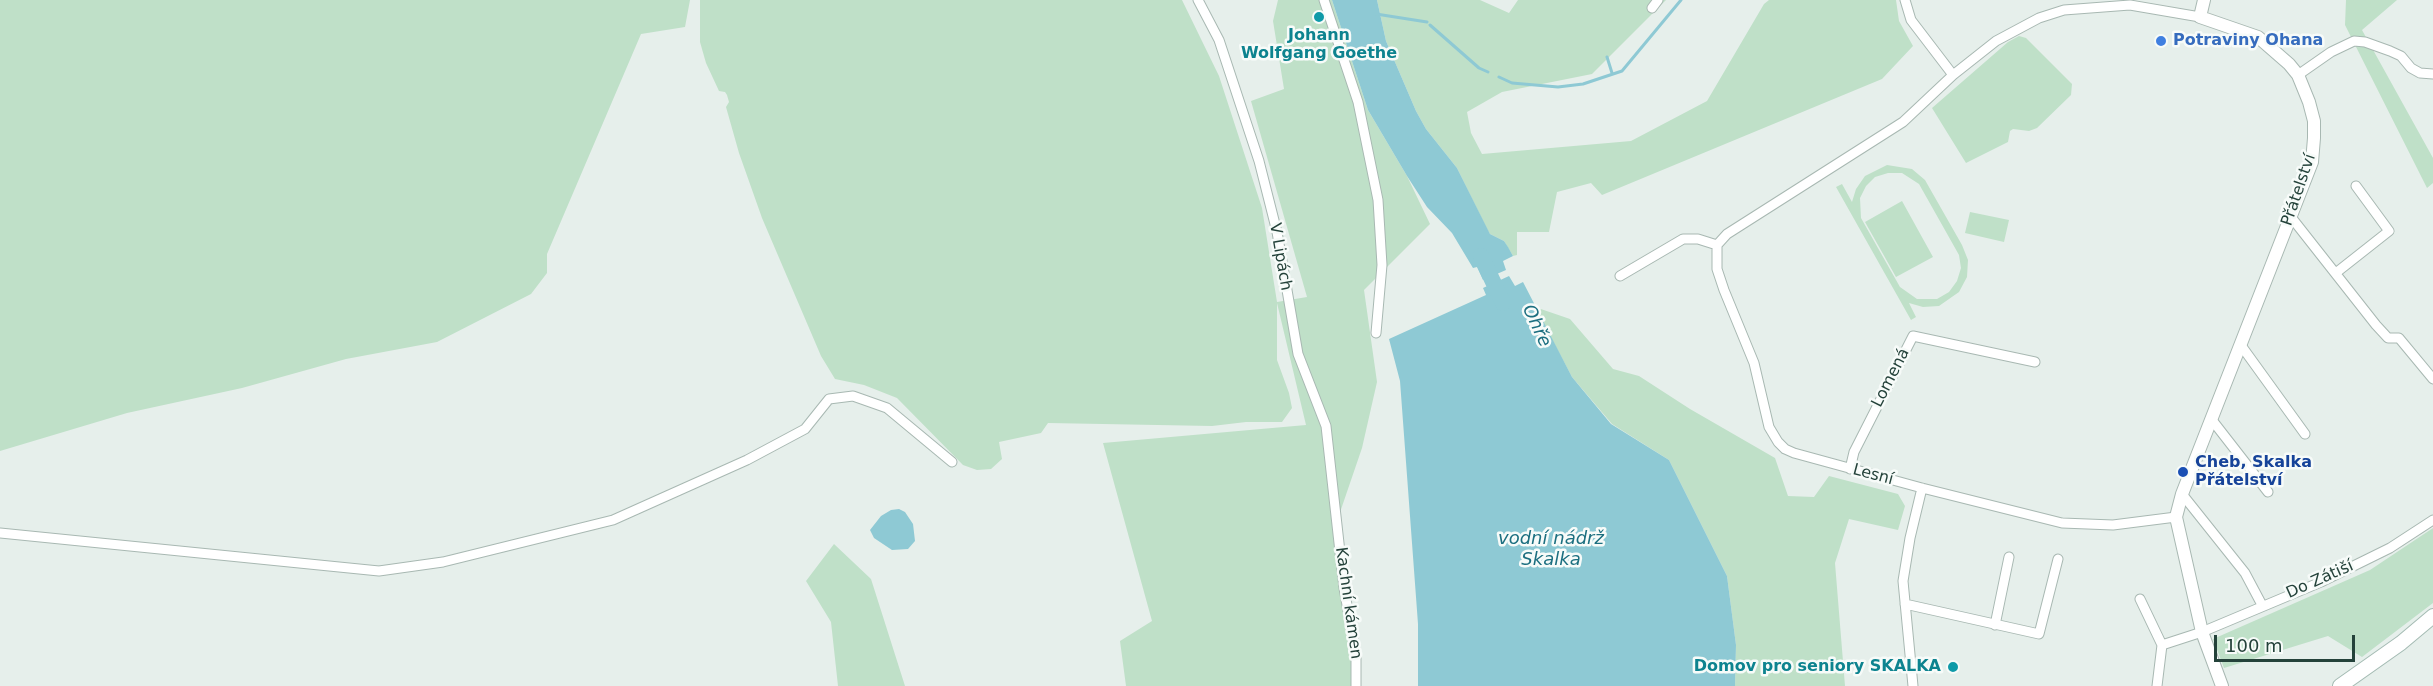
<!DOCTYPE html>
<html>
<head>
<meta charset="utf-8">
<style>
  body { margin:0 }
  #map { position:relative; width:2433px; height:686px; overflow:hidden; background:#e6efeb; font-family:"DejaVu Sans",sans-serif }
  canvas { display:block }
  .scale { position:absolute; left:2214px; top:635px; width:141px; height:27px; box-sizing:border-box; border:3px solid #24423a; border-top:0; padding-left:8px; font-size:18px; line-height:21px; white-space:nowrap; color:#24423a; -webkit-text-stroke:4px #f7fbf9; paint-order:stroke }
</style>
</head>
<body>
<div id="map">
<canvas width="2433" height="686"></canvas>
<div class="scale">100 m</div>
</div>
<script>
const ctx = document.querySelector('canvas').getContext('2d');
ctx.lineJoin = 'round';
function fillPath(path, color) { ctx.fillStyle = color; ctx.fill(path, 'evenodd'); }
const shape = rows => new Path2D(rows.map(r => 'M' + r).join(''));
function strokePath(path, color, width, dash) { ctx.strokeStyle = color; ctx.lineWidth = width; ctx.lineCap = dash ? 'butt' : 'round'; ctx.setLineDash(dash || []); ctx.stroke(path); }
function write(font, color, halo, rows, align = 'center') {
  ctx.font = font + ' "DejaVu Sans",sans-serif'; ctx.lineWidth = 5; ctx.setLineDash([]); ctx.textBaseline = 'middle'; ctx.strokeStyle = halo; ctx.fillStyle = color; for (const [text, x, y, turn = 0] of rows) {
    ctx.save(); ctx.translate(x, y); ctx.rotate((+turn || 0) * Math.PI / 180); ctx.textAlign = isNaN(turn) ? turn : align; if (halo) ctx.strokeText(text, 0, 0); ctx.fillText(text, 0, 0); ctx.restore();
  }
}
fillPath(shape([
  [0,0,690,0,685,27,641,34,547,254,547,273,531,294,437,342,346,359,242,388,127,413,0,451],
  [700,0,1182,0,1219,76,1262,208,1277,302,1307,297,1251,101,1284,89,1273,21,1278,0,1332,0,1368,110,1407,176,1430,224,1364,290,1377,382,1362,448,1336,524,1341,594,1352,658,1353,686,1126,686,1120,641,1152,621,1103,443,1306,425,1277,303,1277,360,1289,393,1292,408,1282,422,1246,422,1212,426,1048,423,1041,433,999,442,1002,459,991,469,977,470,963,465,897,398,864,385,835,379,821,356,762,218,739,153,726,107,729,102,727,95,725,92,719,91,706,63,700,42],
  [1377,0,1480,0,1509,13,1518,0,1666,0,1592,74,1502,92,1467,112,1471,133,1482,154,1631,141,1707,101,1764,4,1769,0,1896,0,1899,21,1913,46,1882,79,1602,195,1591,183,1557,192,1549,232,1517,232,1517,255,1513,256,1504,241,1490,234,1487,229,1457,168,1426,129,1416,111,1386,41],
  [2346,0,2397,0,2362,30,2433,158,2433,183,2427,188,2345,25],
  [2019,36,2026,38,2072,84,2071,95,2037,128,2029,131,2013,129,2010,131,2008,142,1966,163,1932,108,2008,42],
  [1887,165,1912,169,1925,180,1962,245,1968,260,1967,277,1959,292,1939,306,1923,307,1909,303,1916,317,1911,320,1836,187,1842,184,1852,202,1856,189,1865,176],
  [1888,173,1902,173,1919,184,1959,255,1961,268,1957,281,1949,292,1937,299,1917,299,1900,287,1861,218,1860,198,1866,186,1875,177],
  [1902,201,1933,257,1896,277,1865,222],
  [1970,212,2009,220,2004,242,1965,233],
  [1535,307,1570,319,1613,369,1639,376,1690,409,1775,458,1788,496,1814,497,1829,476,1898,494,1905,506,1898,530,1849,519,1835,563,1845,686,1735,686,1736,645,1727,576,1669,460,1612,424,1572,377],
  [2433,528,2433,603,2362,657,2328,636,2224,668,2213,639,2370,570],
  [834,544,871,579,905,686,838,686,831,622,806,581]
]), '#bfe0c8');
fillPath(shape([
  [1332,0,1377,0,1386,41,1416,111,1426,129,1457,168,1490,234,1504,241,1508,247,1513,256,1503,261,1506,270,1483,280,1477,267,1473,268,1452,233,1427,207,1407,176,1368,110],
  [1509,276,1515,286,1523,282,1572,377,1611,424,1669,460,1727,576,1736,645,1735,686,1418,686,1418,624,1400,381,1389,339,1486,295,1483,288],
  [899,509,905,512,913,524,915,541,908,549,892,550,874,538,870,530,881,516,891,510]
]), '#8ec9d4');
strokePath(shape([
  [1376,14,1427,22],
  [1430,25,1479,68,1488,72],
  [1607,57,1612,73],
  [1499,77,1512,83,1558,87,1583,84,1622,71,1681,0]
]), '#8ec9d4', 3);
strokePath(shape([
  [1481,256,1503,303]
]), '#8ec9d4', 16);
const minor = shape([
  [1198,0,1219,40,1259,161,1277,232,1298,354,1326,426,1344,588,1356,656,1356,686],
  [1324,0,1358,102,1378,200,1382,265,1376,333],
  [1905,0,1911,20,1953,75],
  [1652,8,1658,0],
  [2298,75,2331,52,2354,41,2365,42,2390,51,2401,56,2411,68,2420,73,2433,74],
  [2291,217,2376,325,2388,338,2399,338,2433,379],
  [2337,272,2389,231,2356,186],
  [1620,276,1683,239,1698,239,1717,245],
  [2240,344,2305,434],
  [2212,420,2268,492],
  [1850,469,1854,452,1913,336,2035,362],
  [2182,494,2245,573,2262,605],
  [2176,517,2113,525,2062,523,1922,488,1794,453,1785,449,1778,442,1769,427,1754,363,1724,290,1717,269,1717,245,1727,234,1903,122,1953,75,1996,41,2039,18,2064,10,2130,5,2200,17],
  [0,533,379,571,443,562,613,520,747,460,805,429,829,399,853,396,887,408,952,462],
  [2140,599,2162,645,2157,686],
  [1905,604,2039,634,2058,559],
  [1995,625,2009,557],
  [2162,645,2202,632,2321,582,2390,548,2433,520],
  [1913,686,1903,581,1910,538,1922,488]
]);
const tertiary = shape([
  [2204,0,2200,17,2258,37,2289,64,2298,75,2309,102,2314,121,2314,138,2312,162,2182,494,2176,517,2202,632,2222,686]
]);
const secondary = shape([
  [2340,686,2401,643,2433,616]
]);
strokePath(minor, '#a8b8b2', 11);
strokePath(tertiary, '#a8b8b2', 14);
strokePath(secondary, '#a4bbb3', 16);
strokePath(minor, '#fff', 9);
strokePath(tertiary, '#fff', 12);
strokePath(secondary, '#fff', 14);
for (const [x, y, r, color] of [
  [1319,17,6,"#0f9aa8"],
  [2161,41,6,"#3f7fe0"],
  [2183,472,6,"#1a4fb4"],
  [1953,667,6,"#0f9aa8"]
]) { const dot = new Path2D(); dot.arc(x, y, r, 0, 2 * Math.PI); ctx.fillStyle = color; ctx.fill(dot); strokePath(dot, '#f7fbf9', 2); }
write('bold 16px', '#0d838f', '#f7fbf9', [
  ["Johann",1319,36],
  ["Wolfgang Goethe",1319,54],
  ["Domov pro seniory SKALKA",1941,667,"right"]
]);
write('bold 16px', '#366cbe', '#f7fbf9', [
  ["Potraviny Ohana",2173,41]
], 'left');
write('16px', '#24423a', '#f7fbf9', [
  ["Přátelství",2299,190,-71],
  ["V Lipách",1280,257,80],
  ["Lomená",1891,378,-63],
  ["Lesní",1873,475,15],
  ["Do Zátiší",2320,580,-24],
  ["Kachní kámen",1348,603,82]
]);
write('bold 16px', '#164399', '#f7fbf9', [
  ["Cheb, Skalka",2195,463],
  ["Přátelství",2195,481]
], 'left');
write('italic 18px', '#1c6f80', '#f7fbf9', [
  ["Ohře",1536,326,65],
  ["vodní nádrž",1551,539],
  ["Skalka",1551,560]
]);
</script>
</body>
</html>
